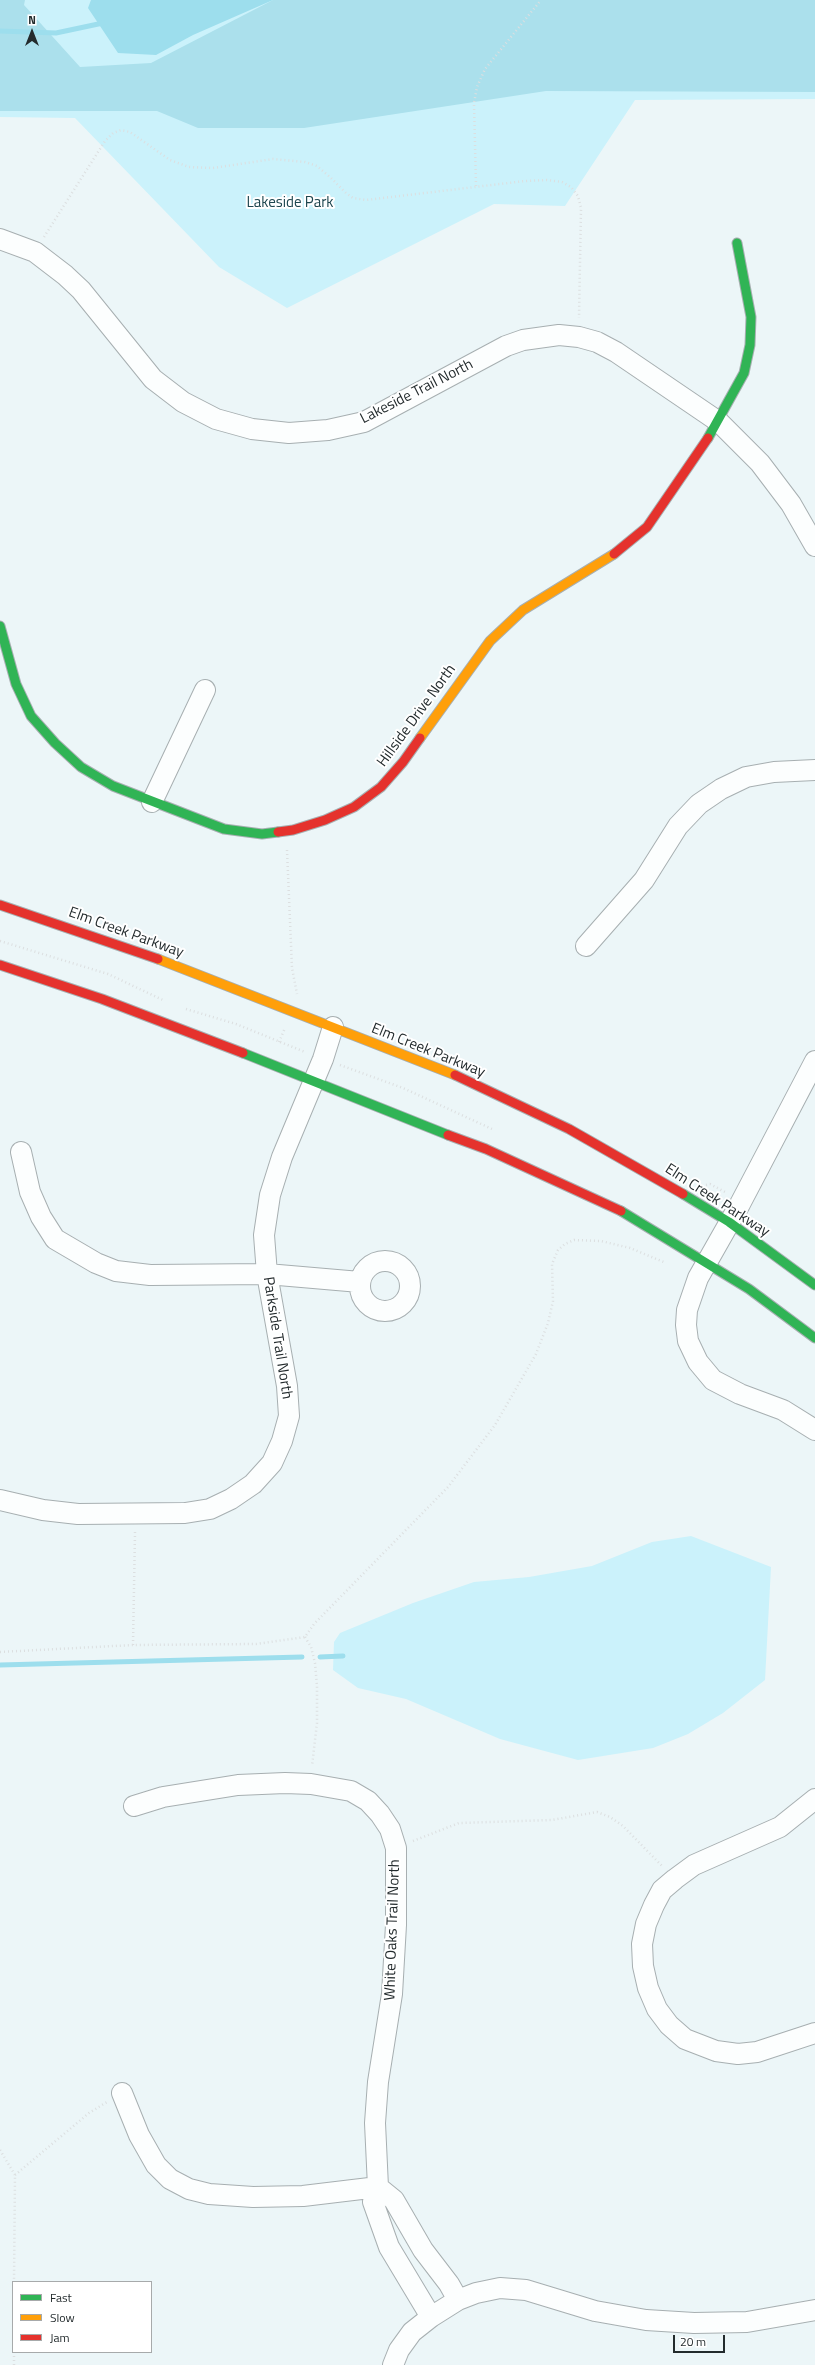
<!DOCTYPE html>
<html>
<head>
<meta charset="utf-8">
<style>
  body { margin:0 }
  #map { position:relative; width:815px; height:2365px; overflow:hidden; background:#ecf6f8; font-family:"Titillium Web",sans-serif }
  canvas { display:block }
  .legend { position:absolute; left:12px; top:2281px; width:140px; height:72px; box-sizing:border-box; background:#fff; border:1px solid #a7aaab; margin:0; padding:5px 7px; list-style:none; font-size:12px; color:#232b2d }
  .legend li { display:flex; align-items:center; gap:8px; height:20px }
  .legend b { width:20px; border:1px solid #a7aaab }
  .north { position:absolute; left:12px; top:12px; width:40px; height:40px; -webkit-text-stroke:3px #fff; paint-order:stroke; rotate:0deg; font-size:11px; font-weight:700; line-height:16px; text-align:center; color:#232b2d }
  .north::after { content:''; display:block; margin:auto; width:14px; height:18px; background:#232b2d; clip-path:polygon(50% 0,100% 100%,50% 72%,0 100%) }
  .scale { position:absolute; left:673px; top:2335px; width:52px; height:18px; box-sizing:border-box; border:2px solid #232b2d; border-top:0; padding-left:5px; font-size:12px; line-height:14px; white-space:nowrap; color:#232b2d; -webkit-text-stroke:3px #fff; paint-order:stroke }
</style>
</head>
<body>
<div id="map">
<canvas width="815" height="2365"></canvas>
<ul class="legend">
<li><b style="height:5px;background:#30b455"></b>Fast</li>
<li><b style="height:5px;background:#ff9f0a"></b>Slow</li>
<li><b style="height:5px;background:#e5322d"></b>Jam</li>
</ul>
<div class="north">N</div>
<div class="scale">20 m</div>
</div>
<script>
const ctx = document.querySelector('canvas').getContext('2d');
ctx.lineJoin = 'round';
function fillPath(path, color) { ctx.fillStyle = color; ctx.fill(path, 'evenodd'); }
const shape = rows => new Path2D(rows.map(r => 'M' + r).join(''));
function strokePath(path, color, width, dash) { ctx.strokeStyle = color; ctx.lineWidth = width; ctx.lineCap = dash ? 'butt' : 'round'; ctx.setLineDash(dash || []); ctx.stroke(path); }
function write(font, color, halo, rows, align = 'center') {
  ctx.font = font + ' "Titillium Web",sans-serif'; ctx.lineWidth = 4; ctx.setLineDash([]); ctx.textBaseline = 'middle'; ctx.strokeStyle = halo; ctx.fillStyle = color; for (const [text, x, y, turn = 0] of rows) {
    ctx.save(); ctx.translate(x, y); ctx.rotate((+turn || 0) * Math.PI / 180); ctx.textAlign = isNaN(turn) ? turn : align; if (halo) ctx.strokeText(text, 0, 0); ctx.fillText(text, 0, 0); ctx.restore();
  }
}
fillPath(shape([
  [0,0,815,0,815,99,635,100,565,206,494,204,287,308,219,267,75,118,0,117],
  [691,1536,771,1567,765,1680,723,1713,688,1734,653,1748,578,1760,500,1739,406,1699,358,1688,333,1670,334,1642,340,1633,413,1603,474,1582,529,1577,592,1566,652,1542]
]), '#cbf2fb');
fillPath(shape([
  [0,0,25,0,24,5,80,67,151,63,273,0,815,0,815,92,546,91,304,128,198,128,157,111,0,111]
]), '#abe0ec');
fillPath(shape([
  [91,0,273,0,193,35,156,55,118,53,88,8]
]), '#9ddeed');
strokePath(shape([
  [0,31,56,33,103,23],
  [320,1657,343,1656],
  [0,1665,302,1657]
]), '#9ddeed', 5);
const street = shape([
  [0,239,35,252,65,275,81,290,153,379,183,402,216,419,252,429,289,433,328,430,364,422,506,346,523,340,559,335,579,337,597,342,616,352,719,422,760,463,791,504,815,546],
  [152,802,205,690],
  [586,946,644,880,678,826,699,804,721,789,746,777,774,772,815,770],
  [815,1061,740,1204,698,1278,687,1310,686,1325,688,1341,698,1362,713,1380,740,1394,783,1410,815,1430],
  [21,1152,30,1192,41,1217,55,1239,96,1263,116,1271,150,1275,267,1274,360,1282],
  '360 1286a25 25 0 1 1 50 0a25 25 0 1 1-50 0Z',
  [0,1500,43,1510,78,1514,185,1513,210,1509,231,1499,253,1484,272,1463,282,1441,289,1416,287,1386,267,1274,264,1235,270,1195,282,1157,323,1059,333,1027],
  [815,1799,780,1827,694,1865,675,1879,662,1890,654,1905,646,1924,642,1944,643,1966,648,1988,657,2009,669,2025,685,2039,716,2051,738,2054,757,2052,815,2033],
  [134,1806,163,1797,238,1785,285,1783,311,1784,351,1791,368,1801,380,1814,390,1829,396,1848,396,1925,392,1994,378,2082,375,2123,378,2187,373,2202,389,2247,431,2317],
  [122,2093,139,2135,156,2165,170,2179,189,2189,209,2194,253,2197,303,2196,378,2187],
  [378,2187,394,2200,423,2250,449,2284,458,2300],
  [393,2365,399,2350,412,2332,431,2317,458,2300,476,2293,500,2288,526,2290,595,2311,646,2320,694,2323,747,2322,815,2310]
]);
const fast = shape([
  [708,438,744,373,750,345,751,317,737,243],
  [0,626,16,684,31,716,55,743,81,767,113,786,224,829,262,834,278,832],
  [243,1053,448,1135],
  [683,1194,729,1222,815,1285],
  [621,1211,749,1289,815,1338]
]);
const slow = shape([
  [420,738,490,641,523,610,614,554],
  [158,959,455,1075]
]);
const jam = shape([
  [614,554,647,527,708,438],
  [278,832,293,830,325,820,354,807,381,787,403,762,420,738],
  [0,905,158,959],
  [0,965,102,999,243,1053],
  [455,1075,569,1129,683,1194],
  [448,1135,486,1149,621,1211]
]);
strokePath(street, '#a7afb1', 22);
strokePath(fast, '#a7afb1', 11);
strokePath(slow, '#a7afb1', 11);
strokePath(jam, '#a7afb1', 11);
strokePath(shape([
  [476,186,474,103,477,87,485,69,541,0],
  [44,237,105,141,113,133,121,130,130,132,170,160,189,167,213,168,273,159,305,162,317,166,330,177,346,193,353,198,366,200,525,181,547,180,562,182,571,187,578,196,581,208,579,318],
  [287,850,292,968,297,994],
  [0,941,108,974,165,1001],
  [186,1009,236,1024,305,1052],
  [279,1042,285,1028],
  [340,1065,403,1088,492,1129],
  [706,1185,710,1184,725,1192],
  [305,1637,311,1647,315,1663,317,1686,317,1723,312,1766],
  [133,1645,135,1532],
  [0,1652,133,1645,256,1644,305,1637,314,1624,448,1487,495,1425,536,1354,548,1323,553,1301,552,1264,558,1250,565,1244,574,1240,601,1241,630,1248,666,1263],
  [413,1841,459,1823,552,1820,597,1812,610,1817,623,1826,663,1867],
  [0,2150,15,2175,14,2282],
  [15,2175,89,2113,107,2102],
  [14,2365,14,2352]
]), '#dcdfe0', 2.5, [1, 3]);
strokePath(street, '#fcfefe', 20);
strokePath(fast, '#30b455', 9);
strokePath(slow, '#ff9f0a', 9);
strokePath(jam, '#e5322d', 9);
write('15px', '#1d464f', '#fff', [
  ["Lakeside Park",290,203]
]);
write('15px', '#232b2d', '#fff', [
  ["Lakeside Trail North",417,392,-27],
  ["Hillside Drive North",417,716,-54],
  ["Elm Creek Parkway",126,933,20],
  ["Elm Creek Parkway",428,1051,22],
  ["Elm Creek Parkway",717,1201,33],
  ["Parkside Trail North",277,1338,81],
  ["White Oaks Trail North",393,1930,-88]
]);
</script>
</body>
</html>
